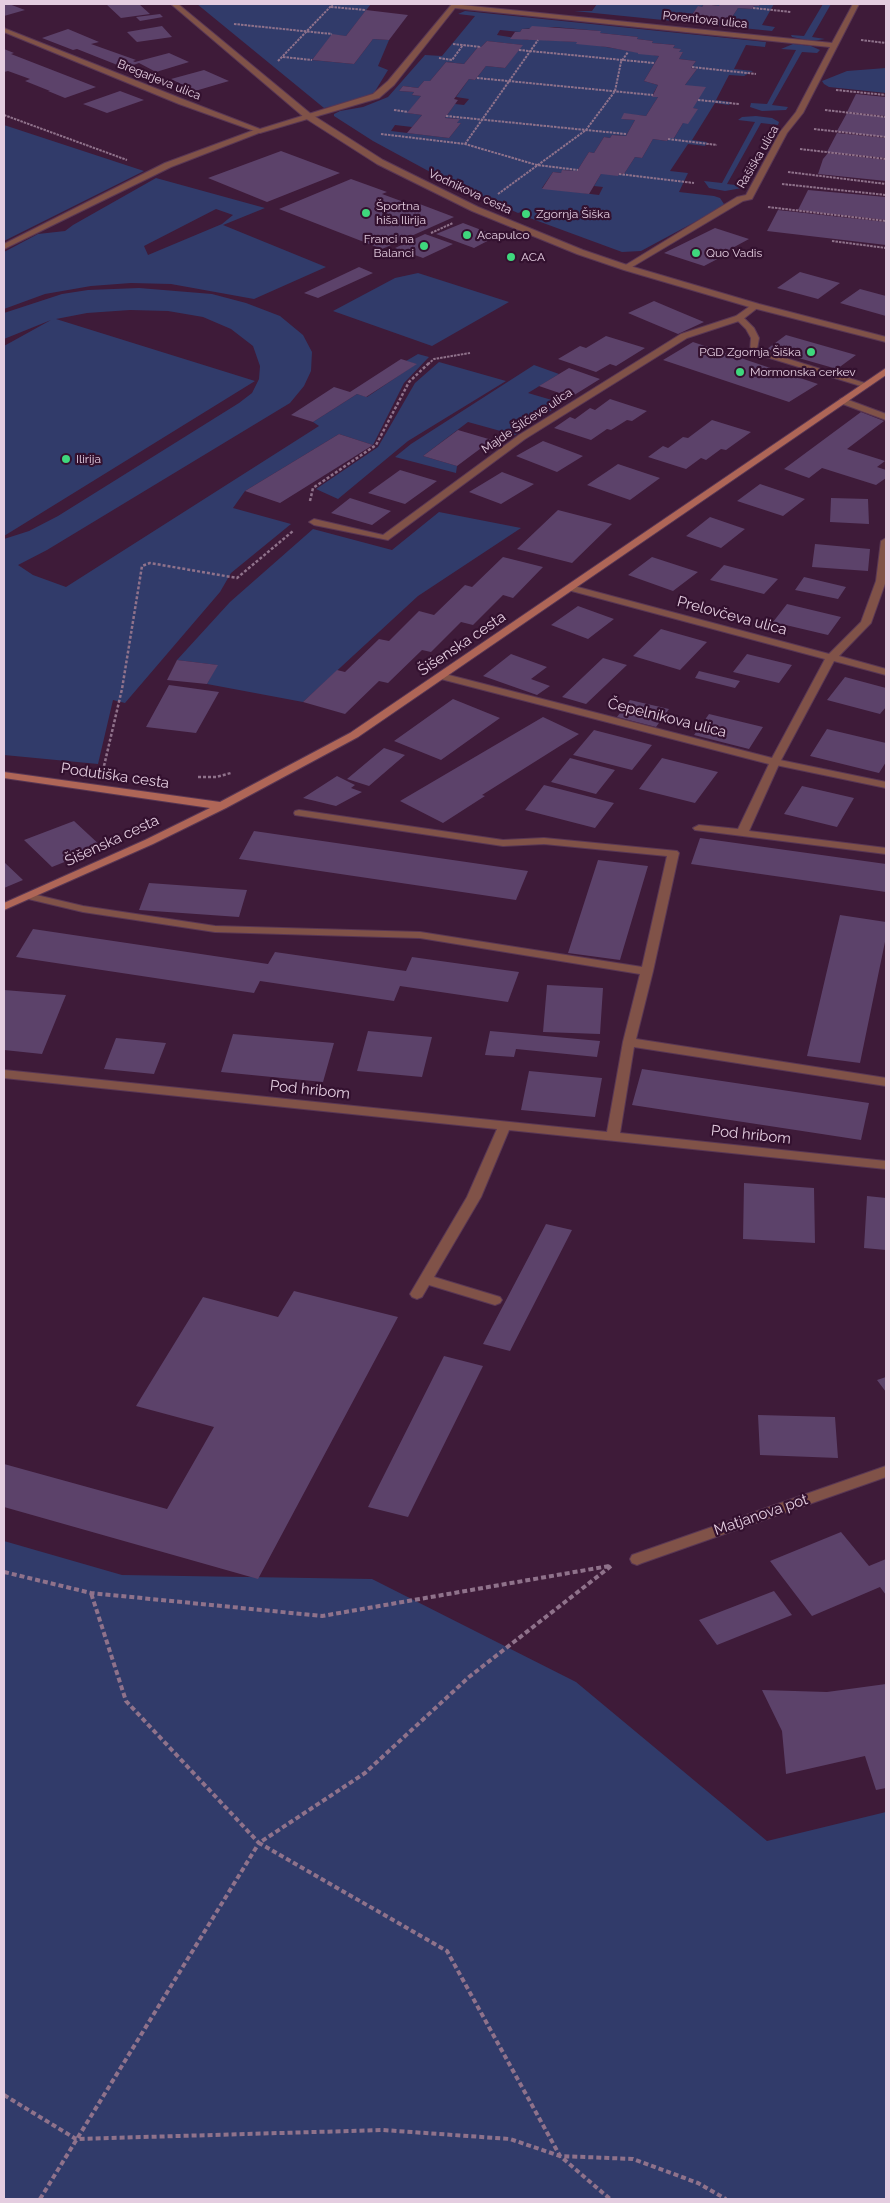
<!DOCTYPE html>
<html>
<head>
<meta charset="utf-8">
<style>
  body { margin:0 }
  #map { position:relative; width:890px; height:2203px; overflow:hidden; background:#3e1b39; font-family:Raleway,sans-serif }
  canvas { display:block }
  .frame { position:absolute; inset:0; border:5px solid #e4cde0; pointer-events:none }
</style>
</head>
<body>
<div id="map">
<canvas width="890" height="2203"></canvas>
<div class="frame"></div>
</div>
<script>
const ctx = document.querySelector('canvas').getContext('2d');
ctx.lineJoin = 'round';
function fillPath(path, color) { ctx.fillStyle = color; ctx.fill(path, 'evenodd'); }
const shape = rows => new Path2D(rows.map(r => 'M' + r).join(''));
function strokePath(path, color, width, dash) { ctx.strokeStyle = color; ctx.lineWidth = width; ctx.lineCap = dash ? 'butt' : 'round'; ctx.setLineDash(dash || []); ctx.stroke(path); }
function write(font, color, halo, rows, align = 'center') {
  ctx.font = font + ' Raleway,sans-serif'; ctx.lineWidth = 4.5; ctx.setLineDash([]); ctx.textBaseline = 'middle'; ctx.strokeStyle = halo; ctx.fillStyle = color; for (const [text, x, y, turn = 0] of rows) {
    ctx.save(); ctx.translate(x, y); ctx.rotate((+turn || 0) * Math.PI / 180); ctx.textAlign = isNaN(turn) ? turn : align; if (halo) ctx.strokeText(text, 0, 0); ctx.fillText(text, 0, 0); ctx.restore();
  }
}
fillPath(shape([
  [197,4,371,4,346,36,332,35,312,60,354,64,373,39,389,40,378,66,388,70,374,93,355,101,324,108],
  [597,4,720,4,719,6,704,4,702,7,698,7,692,14,679,12,676,17,728,23,738,8,752,9,754,6,759,6,761,4,774,4,762,25,775,27,772,31,574,11,592,11],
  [823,4,831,4,812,37,825,39,812,41,792,37,791,35,804,36],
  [465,11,766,42,765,47,746,45,734,69,753,71,744,76,729,75,716,100,731,102,729,105,715,103,692,140,707,142,705,146,688,144,670,171,688,173,679,192,714,196,720,198,724,204,719,209,641,251,622,252,527,217,532,215,524,211,518,213,445,180,373,141,334,116,334,114,340,111,363,107,388,97,425,55,442,56,475,16,458,14],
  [554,27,600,31,600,33,638,37,637,39,653,41,652,43,675,45,673,48,680,49,679,52,683,52,679,59,696,61,691,68,697,69,685,85,693,108,697,109,688,123,683,123,674,138,669,138,667,141,653,139,642,158,635,157,624,174,601,174,594,186,603,187,599,195,542,188,553,172,561,173,563,170,577,171,589,152,594,153,604,137,610,138,612,135,626,136,635,120,622,119,624,114,646,116,658,97,652,96,658,85,644,81,659,56,577,42,529,39,528,40,497,35,500,30,520,32,522,29],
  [487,41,522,45,505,68,486,66,475,80,469,79,456,97,469,99,464,105,455,104,445,118,459,119,457,123,461,123,449,138,391,131,395,125,412,127,422,115,408,113,421,96,412,95,414,92,399,91,403,86,418,88,424,81,430,81,446,62,464,64,478,47,481,47],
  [793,44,811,46,820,50,817,53,802,52,772,105,788,107,786,110,762,111,750,107,751,103,767,104,796,50,781,49],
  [886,68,886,93,829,87,824,84,822,81,847,71],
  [756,116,772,118,779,122,778,125,761,123,727,184,744,186,742,188,725,191,709,188,704,181,722,183,755,122,738,120,742,117],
  [4,125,144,171,4,241],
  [156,178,265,208,223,225,326,267,254,299,171,284,131,283,91,286,45,294,4,309,4,252,38,234,65,231,73,225],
  [216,209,233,215,222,224,148,255,144,246],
  [418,273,509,302,432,346,333,311,395,278],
  [139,288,212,294,246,303,280,316,303,335,312,352,311,371,304,386,290,403,47,550,18,565,33,575,66,587,319,426,313,422,357,394,367,397,416,364,406,361,418,354,429,357,404,383,373,445,339,434,245,491,233,508,291,524,231,573,220,592,125,703,113,700,98,764,4,755,4,539,29,531,58,516,239,403,252,393,259,379,260,366,253,346,231,329,203,317,168,311,130,310,87,313,56,319,255,381,4,536,4,346,51,320,4,339,4,313,62,294,88,290],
  [439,362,506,381,408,441,338,499,316,489,378,447,415,383],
  [534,365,559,374,528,393,562,403,515,435,468,422,423,456,457,466,456,473,395,457,411,444],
  [439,512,521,528,418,596,303,702,207,684,217,665,177,660,230,602,313,529,392,550],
  [4,1541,122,1575,372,1579,576,1682,767,1841,886,1812,886,2199,4,2199]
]), '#313b6a');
fillPath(shape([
  [4,4,9,4,25,10,4,16],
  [106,4,139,4,150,14,121,18],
  [704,4,719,6,720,4,761,4,759,6,754,6,752,9,738,8,728,23,689,19,698,6,702,7],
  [366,10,408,15,389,40,373,39,354,64,312,60,332,34,346,36],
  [160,14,163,17,140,21,136,17],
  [162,26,172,37,137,42,127,32],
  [532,26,601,31,600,33,638,37,637,39,653,41,652,43,675,45,673,48,681,49,679,52,683,52,679,59,696,61,691,68,697,69,685,85,706,87,693,108,698,109,688,124,683,123,674,138,669,138,667,141,653,139,642,158,635,157,624,174,620,173,618,176,601,174,589,194,542,189,553,172,561,173,562,170,577,171,589,152,594,153,604,137,610,138,612,135,626,136,635,120,621,119,624,113,646,116,658,97,652,97,658,85,644,81,659,56,638,54,638,53,607,47,576,44,577,42,510,39,515,32,520,32,522,29,529,29],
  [68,29,99,42,91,44,136,60,133,61,135,62,169,53,189,62,156,72,139,63,125,68,77,49,73,50,42,38],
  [487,41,523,45,505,68,486,66,475,80,469,79,454,99,458,100,445,118,460,119,457,123,461,123,449,138,407,133,422,115,407,113,421,96,412,95,414,92,399,91,403,86,418,88,424,81,430,81,446,62,464,64,478,47,481,47],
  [4,49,14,53,11,54,96,87,65,98,48,91,50,91,25,81,30,79,8,71,4,72],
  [204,70,229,81,195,91,171,79],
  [120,91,144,100,107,113,83,104],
  [856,94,886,97,886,116,847,112],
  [847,113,886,117,886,137,837,131],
  [837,133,886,138,886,158,827,152],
  [281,151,340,173,267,202,208,178],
  [828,153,886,160,886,181,818,174,823,159],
  [351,179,387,192,382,194,412,205,417,203,454,217,382,249,279,209],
  [808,190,886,197,886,220,798,210],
  [778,210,886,222,886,245,767,231],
  [463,223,497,236,474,248,436,234],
  [715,228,749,239,725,252,729,253,704,266,664,253],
  [425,234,453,244,423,258,395,248],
  [359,267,373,273,318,298,304,293],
  [800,272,840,283,818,299,777,288],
  [860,289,886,296,886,316,840,303],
  [654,301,680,312,704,322,678,334,628,313],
  [786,335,856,355,837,369,767,349],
  [606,336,645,348,616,366,610,364,596,372,558,359,580,346,586,348],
  [693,342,818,384,789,402,663,360],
  [401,359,417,364,366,397,357,394,313,422,291,415,334,387,350,392],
  [569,368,600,379,571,397,539,386],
  [610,399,647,411,632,421,627,420,611,430,607,429,591,440,554,428,570,417,575,419,590,408,595,410],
  [861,412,884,421,847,449,885,461,877,467,886,470,886,478,876,485,822,468,809,478,784,469],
  [712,420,751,432,726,450,721,449,706,460,701,458,686,469,648,457,663,446,668,448,683,437,688,438],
  [458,430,492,440,457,466,423,456],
  [339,434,373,445,280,503,245,491],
  [543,441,583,456,557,472,516,456],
  [618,464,660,478,630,500,587,485],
  [400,470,437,481,405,504,368,493],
  [502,472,534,484,501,504,469,492],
  [760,484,805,499,783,516,737,501],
  [350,498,391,511,372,525,331,513],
  [831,498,868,499,869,524,830,522],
  [558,510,612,524,572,563,517,549],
  [710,517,745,529,721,548,686,536],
  [815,544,870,549,868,571,812,567],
  [503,557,543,567,513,598,503,595,473,625,461,622,431,652,422,650,388,683,379,681,345,714,303,702,337,670,345,672,379,639,389,641,419,611,434,615,465,585,472,587],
  [652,557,698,572,673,591,628,575],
  [724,565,778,579,764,594,710,580],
  [804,577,846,587,838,599,795,590],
  [787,604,841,617,828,635,773,622],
  [578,606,614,619,588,639,551,625],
  [661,629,707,642,680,670,633,656],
  [511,654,547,667,531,679,550,686,537,695,483,676],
  [747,654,792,665,779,683,733,672],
  [603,658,627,665,586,704,562,697],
  [177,660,218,665,207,684,167,680],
  [699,671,740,681,735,688,695,678],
  [845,677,886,688,886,707,880,714,827,700],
  [169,685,219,692,196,733,146,727],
  [453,699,500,718,441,760,394,741],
  [630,700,669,709,656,727,617,717],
  [709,714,763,727,749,749,694,735],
  [543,717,579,734,482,795,485,796,443,823,400,801],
  [827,729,886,743,886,762,879,773,810,756],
  [594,730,652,745,632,770,573,755],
  [384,748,405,755,369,786,347,779],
  [570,758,615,770,596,794,551,782],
  [662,758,718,772,695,803,639,789],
  [337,776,355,785,351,788,362,792,336,806,303,798],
  [544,785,614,803,595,828,525,810],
  [802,786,854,798,837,827,784,814],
  [74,821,102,847,52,867,24,840],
  [254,831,528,871,516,900,239,859],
  [700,838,886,864,886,892,691,864],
  [598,860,648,866,620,960,568,953],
  [4,862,23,880,4,888],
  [149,883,247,890,239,917,139,910],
  [840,915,886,922,886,937,860,1063,807,1056],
  [33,929,268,964,275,952,406,971,412,957,519,972,508,1002,400,986,394,1001,260,981,254,993,16,957],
  [547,985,603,988,600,1034,543,1032],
  [4,990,66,995,42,1054,4,1050],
  [368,1031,432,1037,422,1077,357,1071],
  [490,1031,600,1041,597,1057,516,1049,514,1057,485,1055],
  [233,1034,334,1043,323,1082,221,1072],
  [116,1038,166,1043,154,1074,104,1069],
  [642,1069,869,1103,861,1140,632,1105],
  [529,1071,602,1078,595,1117,521,1110],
  [744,1183,814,1188,815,1243,743,1239],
  [867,1196,886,1198,886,1250,864,1248],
  [546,1224,572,1230,510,1351,483,1344],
  [294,1291,398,1317,258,1579,4,1507,4,1464,167,1509,214,1427,136,1406,203,1297,278,1317],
  [444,1356,483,1366,408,1517,368,1507],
  [886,1377,886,1392,877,1380],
  [758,1415,835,1417,838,1458,760,1455],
  [841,1532,869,1566,886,1559,886,1595,880,1587,812,1616,770,1561],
  [774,1591,792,1615,717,1645,699,1620],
  [886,1684,886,1788,876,1790,865,1756,786,1774,782,1731,762,1690,827,1692]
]), '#5c426a');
const service = shape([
  [257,129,264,131,171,167,4,249,4,244,165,163,257,129],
  [736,316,742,316,754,328,759,338,757,349,871,385,864,387,750,352,751,338,746,329,735,318,736,316],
  [775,759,886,782,886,788,771,764,770,762,771,760,775,759]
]);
const minor = shape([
  [452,4,832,43,853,4,859,4,803,113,787,133,752,199,743,201,627,270,623,268,624,266,737,197,746,195,780,132,796,112,830,47,455,8,394,85,379,98,260,133,179,104,4,32,4,28,6,29,185,100,260,129,373,94,388,81,452,4],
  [753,304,760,306,742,320,687,338,525,439,388,540,314,525,309,522,314,519,383,535,519,435,681,334,736,316,753,304],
  [843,398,886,414,886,420,840,403,840,399,843,398],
  [886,538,886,581,871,623,839,656,886,669,886,675,834,661,780,762,749,831,886,848,886,854,695,830,693,828,699,825,738,829,769,764,437,678,436,676,441,673,772,758,825,659,568,590,566,588,568,586,574,586,829,654,861,622,876,581,881,541,886,538],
  [299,810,503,840,544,838,677,851,679,853,653,971,636,1039,886,1078,886,1086,634,1047,620,1133,886,1161,886,1169,509,1130,481,1197,434,1277,500,1297,502,1300,500,1303,495,1305,429,1285,422,1297,417,1299,412,1297,410,1294,467,1197,497,1129,4,1078,4,1070,607,1132,623,1042,640,974,420,938,215,932,83,912,24,898,22,896,28,893,83,906,215,926,420,932,642,967,667,856,544,844,503,846,295,815,294,813,295,811,299,810],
  [886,1466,886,1477,642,1563,637,1565,632,1563,630,1559,632,1555,886,1466]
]);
const tertiary = shape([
  [171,4,178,4,311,114,383,160,478,207,583,250,630,266,759,304,886,337,886,342,753,308,624,270,577,254,472,211,377,164,305,118,171,4]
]);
const secondary = shape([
  [886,368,886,375,358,737,226,808,153,844,4,910,4,903,145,840,210,808,4,778,4,772,220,802,350,733,886,368]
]);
strokePath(service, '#593754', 2);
strokePath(minor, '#593754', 2);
strokePath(tertiary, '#593754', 2);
strokePath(secondary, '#593754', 2);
strokePath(shape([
  [701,4,704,4],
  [331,7,366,10],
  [753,8,791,12],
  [234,24,332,34],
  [861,40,886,43],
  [453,44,481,47],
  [519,50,654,63],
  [283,57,312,60],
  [439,58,452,60,463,45],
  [278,61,333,4],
  [692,67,756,74],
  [477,78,653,95],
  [836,90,886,95],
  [698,100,739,104],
  [394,110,408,112],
  [825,110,886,117],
  [4,115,127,160],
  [446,116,626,134],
  [814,129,886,137],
  [381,134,465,144,537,165,578,170],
  [668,139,717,145],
  [465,144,538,40],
  [800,149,886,159],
  [788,172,886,184],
  [619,174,694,183],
  [782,184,886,195],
  [498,194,586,130,615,91,621,62,628,52],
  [768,207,886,221],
  [431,233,453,223],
  [832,241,886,248],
  [428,364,434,359,470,353]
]), '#8f728b', 2, [2.5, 1]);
strokePath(shape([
  [310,501,313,488,376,445,409,382,429,363],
  [104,766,122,689,142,566,150,563,237,578,293,531],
  [198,777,216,777,231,773]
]), '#8f728b', 2.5, [3, 2]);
strokePath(shape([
  [611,1566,469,1677,365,1773,259,1843,447,1951,560,2156,633,2159,698,2183,726,2199],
  [4,1572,91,1593,322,1616,609,1566],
  [4,2095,76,2139,383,2130,510,2139,560,2156,610,2199],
  [40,2199,259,1843,126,1701,91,1593]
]), '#8f728b', 4, [5, 3]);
fillPath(service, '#805248');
fillPath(minor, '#805248');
fillPath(tertiary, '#805248');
fillPath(secondary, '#af6657');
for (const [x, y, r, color] of [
  [366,213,5,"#3fd77d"],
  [526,214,5,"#3fd77d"],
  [467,235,5,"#3fd77d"],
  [424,246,5,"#3fd77d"],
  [696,253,5,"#3fd77d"],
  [511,257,5,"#3fd77d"],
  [811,352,5,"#3fd77d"],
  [740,372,5,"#3fd77d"],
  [66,459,5,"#3fd77d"]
]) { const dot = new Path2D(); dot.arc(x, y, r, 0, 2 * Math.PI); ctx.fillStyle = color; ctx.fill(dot); strokePath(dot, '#33112f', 2); }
write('12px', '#e4cde0', '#33112f', [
  ["Porentova ulica",705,20,6],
  ["Bregarjeva ulica",159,80,22],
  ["Rašiška ulica",758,157,-60],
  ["Vodnikova cesta",470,192,25],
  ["Majde Šilčeve ulica",527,421,-34]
]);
write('12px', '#e4cde0', '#33112f', [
  ["Športna",376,206],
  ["hiša Ilirija",376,220],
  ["Zgornja Šiška",536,214],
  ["Acapulco",477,235],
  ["Franci na",414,239,"right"],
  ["Balanci",414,253,"right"],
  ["Quo Vadis",706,253],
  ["ACA",521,257],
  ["PGD Zgornja Šiška",801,352,"right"],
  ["Mormonska cerkev",750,372],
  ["Ilirija",76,459]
], 'left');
write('15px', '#e4cde0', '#33112f', [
  ["Prelovčeva ulica",732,616,15],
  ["Šišenska cesta",462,644,-34],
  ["Čepelnikova ulica",667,718,14],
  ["Podutiška cesta",115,776,8],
  ["Šišenska cesta",112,841,-25],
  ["Pod hribom",310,1090,6],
  ["Pod hribom",751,1135,6],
  ["Matjanova pot",761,1515,-19]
]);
</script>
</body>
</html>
